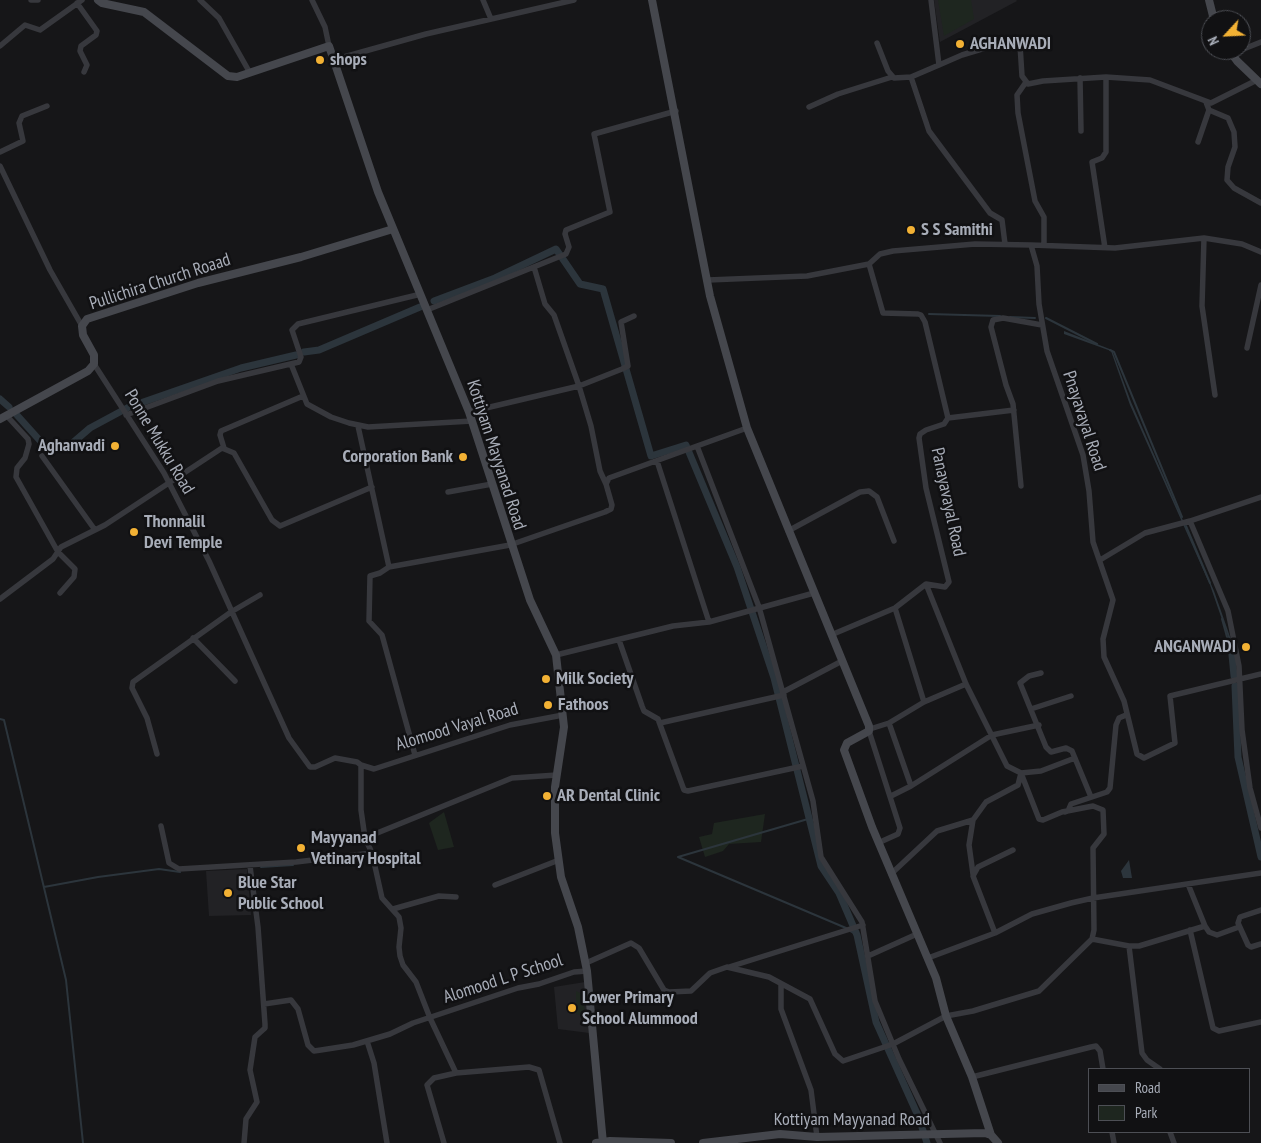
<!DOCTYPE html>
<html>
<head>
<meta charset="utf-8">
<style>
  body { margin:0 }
  #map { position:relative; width:1261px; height:1143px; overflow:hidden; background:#161618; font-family:"PT Sans Narrow",sans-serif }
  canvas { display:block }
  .legend { position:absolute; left:1088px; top:1068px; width:162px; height:65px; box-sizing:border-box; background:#111113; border:1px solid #4d4f55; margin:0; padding:6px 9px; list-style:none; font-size:15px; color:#a8adb8 }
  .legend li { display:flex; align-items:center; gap:10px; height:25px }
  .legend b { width:25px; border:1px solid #4d4f55 }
  .north { position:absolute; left:1201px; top:10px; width:50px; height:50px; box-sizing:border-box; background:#111113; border:1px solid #4d4f55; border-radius:50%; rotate:245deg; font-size:14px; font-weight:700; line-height:20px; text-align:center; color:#a8adb8 }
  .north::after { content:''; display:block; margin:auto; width:18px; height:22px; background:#f2b134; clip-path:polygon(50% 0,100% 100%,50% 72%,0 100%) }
</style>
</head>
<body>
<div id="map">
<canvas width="1261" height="1143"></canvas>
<ul class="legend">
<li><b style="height:6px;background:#45474d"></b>Road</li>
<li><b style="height:14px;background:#1e261f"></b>Park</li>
</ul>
<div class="north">N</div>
</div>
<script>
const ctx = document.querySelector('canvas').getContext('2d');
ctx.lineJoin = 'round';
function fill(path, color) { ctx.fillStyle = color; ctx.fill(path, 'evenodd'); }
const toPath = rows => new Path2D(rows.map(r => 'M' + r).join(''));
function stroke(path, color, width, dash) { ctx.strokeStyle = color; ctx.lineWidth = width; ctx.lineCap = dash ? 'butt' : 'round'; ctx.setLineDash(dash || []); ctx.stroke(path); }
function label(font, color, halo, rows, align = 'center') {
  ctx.font = font + ' "PT Sans Narrow",sans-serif'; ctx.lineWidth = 5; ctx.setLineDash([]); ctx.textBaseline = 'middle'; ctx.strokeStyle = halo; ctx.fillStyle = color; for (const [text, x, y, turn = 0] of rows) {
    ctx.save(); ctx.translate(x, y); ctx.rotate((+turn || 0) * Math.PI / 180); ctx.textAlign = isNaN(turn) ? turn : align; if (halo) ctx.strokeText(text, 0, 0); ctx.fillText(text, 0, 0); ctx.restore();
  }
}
const built = toPath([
  [934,0,1016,0,1017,1,940,42],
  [247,869,251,915,209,916,206,871],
  [585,982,589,1033,558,1029,554,987]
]);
const green = toPath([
  [938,0,971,0,974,19,944,36],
  [444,812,454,847,438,850,429,823],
  [765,814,761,842,729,844,723,851,705,857,699,837,712,834,714,823],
  [576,991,582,994,586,1016,576,1014]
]);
const water = toPath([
  [1064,331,1112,350,1131,402,1214,591,1234,648,1236,660,1210,585,1130,405,1111,351,1064,334],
  [1129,860,1132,878,1123,878,1121,871]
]);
const stream = toPath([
  [929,314,1000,316],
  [1010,317,1035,318],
  [1046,318,1097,344],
  [1110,350,1114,352,1182,517],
  [1186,526,1210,583],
  [1222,619,1232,655],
  [0,719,4,720,66,980,83,1143],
  [808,819,678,857,846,928],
  [261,867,293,865],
  [44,887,98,877,159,869,180,872],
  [850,931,857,935]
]);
const canal = toPath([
  [434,301,495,278,556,249,580,284,603,289,651,456,686,445,737,567,774,678,821,866,839,893,857,935,876,1022,919,1118,927,1143],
  [304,352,319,350,420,307],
  [0,399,9,407],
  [16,414,43,444,69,446,90,428,129,407,241,368,296,355],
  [1232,655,1234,676],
  [1235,686,1238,757,1261,857]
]);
const street = toPath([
  [31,0,38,0],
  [200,0,219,18,250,73],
  [312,0,325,27,329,46],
  [483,0,491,19],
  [931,0,939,65,962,55,1015,39,1020,45,1022,76,1028,84,1043,81,1106,77,1150,80,1211,103,1257,80],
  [77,3,97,31,96,35,81,46,80,51,87,65,84,72],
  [877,43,888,71,894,78,911,77,939,65],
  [0,46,25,25,40,30,82,0],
  [1241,50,1261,42],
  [333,60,426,34,574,0],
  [911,77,929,131,990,213,1002,220,1005,244],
  [1080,78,1081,131],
  [1026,82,1017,95,1018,113,1035,201,1044,217,1044,245],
  [1206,102,1209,110,1228,118,1234,132,1235,147,1228,167,1227,180,1234,188,1261,203],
  [809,107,838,94,892,77],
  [1198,142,1209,110],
  [0,152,23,141,19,123,22,116,47,106],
  [0,166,50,270,82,326],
  [1204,238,1202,306,1215,395],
  [1031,245,1115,248,1204,238,1242,244,1261,252],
  [1105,248,1092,162,1102,158,1106,152,1106,77],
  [534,267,545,304,554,315,579,386,591,426,600,471,606,484],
  [708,280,807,276,869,264,880,254,893,251,975,244,1031,245,1037,266,1039,304,1047,351,1083,455,1089,491,1093,542,1113,600,1103,639,1104,657,1124,701,1137,754,1144,758,1175,743,1170,696,1261,674],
  [427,310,566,254,569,247,565,234,566,230,610,212,594,134,676,111],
  [1247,348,1261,285],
  [94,364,164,473,209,561,289,738,310,767,315,767,335,758,357,762,361,765,361,810,365,838,372,853,382,898,399,917,401,928,399,947,400,956,403,965,416,982,430,1018,456,1073,434,1078,427,1085,444,1143],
  [291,364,307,404,331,417,349,423,368,427,472,421],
  [469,412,579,386,622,369,628,366,621,322,634,316],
  [6,415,28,439,29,444,25,458,17,468,16,477,58,552,75,569,74,577,60,593],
  [126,415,218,381,299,362,301,357,292,330,298,324,421,294],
  [948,418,1014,410],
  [358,426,389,567,380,573,370,576,369,621,382,635,415,755],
  [697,446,747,428],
  [224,448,220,435,221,431,303,396],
  [42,456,95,530],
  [657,461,709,622],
  [1021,486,1013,404,1006,385,991,327,993,320,1003,318,1042,325],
  [448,492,492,484],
  [1190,521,1261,497],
  [788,531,860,492,869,491,877,497,894,541],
  [1100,560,1145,533,1190,521,1228,611,1239,666,1242,730,1250,788,1261,828],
  [389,567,510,545,605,512,611,509,612,505,606,484,609,478,697,446,759,607,813,801,821,857,862,922,875,1001,899,1059,940,1143],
  [0,599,53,559,61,547,105,525,222,448,234,453,272,520,280,526,372,487],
  [895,608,924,702],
  [831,635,895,608,926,584,945,587,949,582,926,488,919,438,920,434,926,430,944,424,948,418,925,322,921,315,918,314,883,313,869,264],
  [193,638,235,681],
  [619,640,642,706,644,711,658,719,684,790,688,791,803,766],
  [556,655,673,626,709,622,814,593],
  [1041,673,1029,676,1020,683,1046,747,1051,752,1066,748,1072,751,1091,797],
  [783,692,842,661],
  [1031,709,1071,696],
  [660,723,784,695],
  [889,723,911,786],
  [870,729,889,723,924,702,966,684],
  [869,731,900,828,898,834,878,843],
  [157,754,147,718,132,688,133,682,231,612,260,595],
  [361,765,374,769,510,725,563,715],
  [891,796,911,786,992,735,1039,725],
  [1065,812,1068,811,1071,804,1107,792,1110,788,1116,725,1119,718,1126,715],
  [973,820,969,845,973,874],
  [161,826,169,863,179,869,296,862,372,853],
  [365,838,512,778,557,775],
  [891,874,937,831,973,820,986,802,1018,785,1021,773,1041,771,1075,758],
  [1188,884,1205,926,1209,932,1217,935,1239,927],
  [495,885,559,860],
  [393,909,439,896,456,897],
  [1261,910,1240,917,1238,923,1248,945,1251,947,1261,944],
  [1190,930,1213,1028,1219,1031,1261,1022],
  [995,933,973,876,978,867,1013,850],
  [1092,939,1129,946,1139,946,1205,926],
  [1129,946,1142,1053,1147,1060,1160,1069],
  [868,956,917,934],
  [928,958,995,933,1032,914,1071,903,1093,898,1261,873],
  [586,963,631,943,639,948,664,990,669,992,691,991,710,973,727,967,769,977,810,999,835,1054,843,1061,893,1044,946,1016,973,1011,1039,991,1092,939,1094,930,1093,848,1104,834,1103,810,1093,806,1062,812,1043,820,1039,819,1021,773,1007,766,966,684,926,584],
  [729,967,863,925],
  [781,984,781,1009,811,1090,817,1137],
  [264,1004,291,1000,298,1009,308,1045,314,1051,321,1050,353,1045,390,1034,413,1023,518,988,539,984,574,972,587,971],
  [367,1041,374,1063,387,1143],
  [456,1073,529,1067,539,1070,560,1143],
  [972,1077,1091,1047,1096,1046,1100,1051,1103,1069],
  [1112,1132,1114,1143],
  [1170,1132,1174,1143],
  [244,1143,246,1119,257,1102,250,1070,255,1037,265,1028,265,1024,258,927,250,866]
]);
const secondary = toPath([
  [98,0,102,3,144,12,228,76,237,77,329,46,378,192,469,412,530,600,556,655,564,727,555,787,555,833,561,877,578,927,587,971,603,1143],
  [652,0,710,296,747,428,869,726,869,731,847,743,844,750,872,827,936,978,946,1016,972,1077,991,1135],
  [1209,0,1214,20],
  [1229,50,1237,61,1261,84],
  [0,419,88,371,94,364,94,355,83,335,82,326,87,319,198,283,301,257,393,229],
  [596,1143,610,1141,671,1143],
  [703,1143,780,1134,817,1137,985,1133,991,1135,998,1143]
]);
const markers = [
  [960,44,5,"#f2b134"],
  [320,60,5,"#f2b134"],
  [911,230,5,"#f2b134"],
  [115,446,5,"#f2b134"],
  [463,457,5,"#f2b134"],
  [134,532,5,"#f2b134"],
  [1246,647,5,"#f2b134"],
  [546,679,5,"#f2b134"],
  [548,705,5,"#f2b134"],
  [547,796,5,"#f2b134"],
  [301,848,5,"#f2b134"],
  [228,893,5,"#f2b134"],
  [572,1008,5,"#f2b134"]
];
const poiNames = [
  ["AGHANWADI",970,44],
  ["shops",330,60],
  ["S S Samithi",921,230],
  ["Aghanvadi",105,446,"right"],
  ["Corporation Bank",453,457,"right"],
  ["Thonnalil",144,522],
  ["Devi Temple",144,543],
  ["ANGANWADI",1236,647,"right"],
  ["Milk Society",556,679],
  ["Fathoos",558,705],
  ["AR Dental Clinic",557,796],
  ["Mayyanad",311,838],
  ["Vetinary Hospital",311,859],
  ["Blue Star",238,883],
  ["Public School",238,904],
  ["Lower Primary",582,998],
  ["School Alummood",582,1019]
];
const streetNames = [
  ["Pullichira Church Roaad",160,282,-18],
  ["Pnayavayal Road",1084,421,72],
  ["Ponne Mukku Road",159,442,59],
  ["Kottiyam Mayyanad Road",496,455,72],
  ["Panayavayal Road",948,502,78],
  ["Alomood Vayal Road",457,727,-17],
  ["Alomood L P School",503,979,-18],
  ["Kottiyam Mayyanad Road",852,1120]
];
fill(built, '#222225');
fill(green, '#1e261f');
fill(water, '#2c353c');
stroke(stream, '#2c353c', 2);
stroke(canal, '#2c353c', 7);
stroke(street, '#37383d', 5.5);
stroke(secondary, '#45474d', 8);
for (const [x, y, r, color] of markers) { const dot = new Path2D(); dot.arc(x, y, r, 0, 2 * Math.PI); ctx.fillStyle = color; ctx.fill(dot); stroke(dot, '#111113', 2); }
label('bold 18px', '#a8adb8', '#111113', poiNames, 'left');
label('18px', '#a8adb8', '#111113', streetNames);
</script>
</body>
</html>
